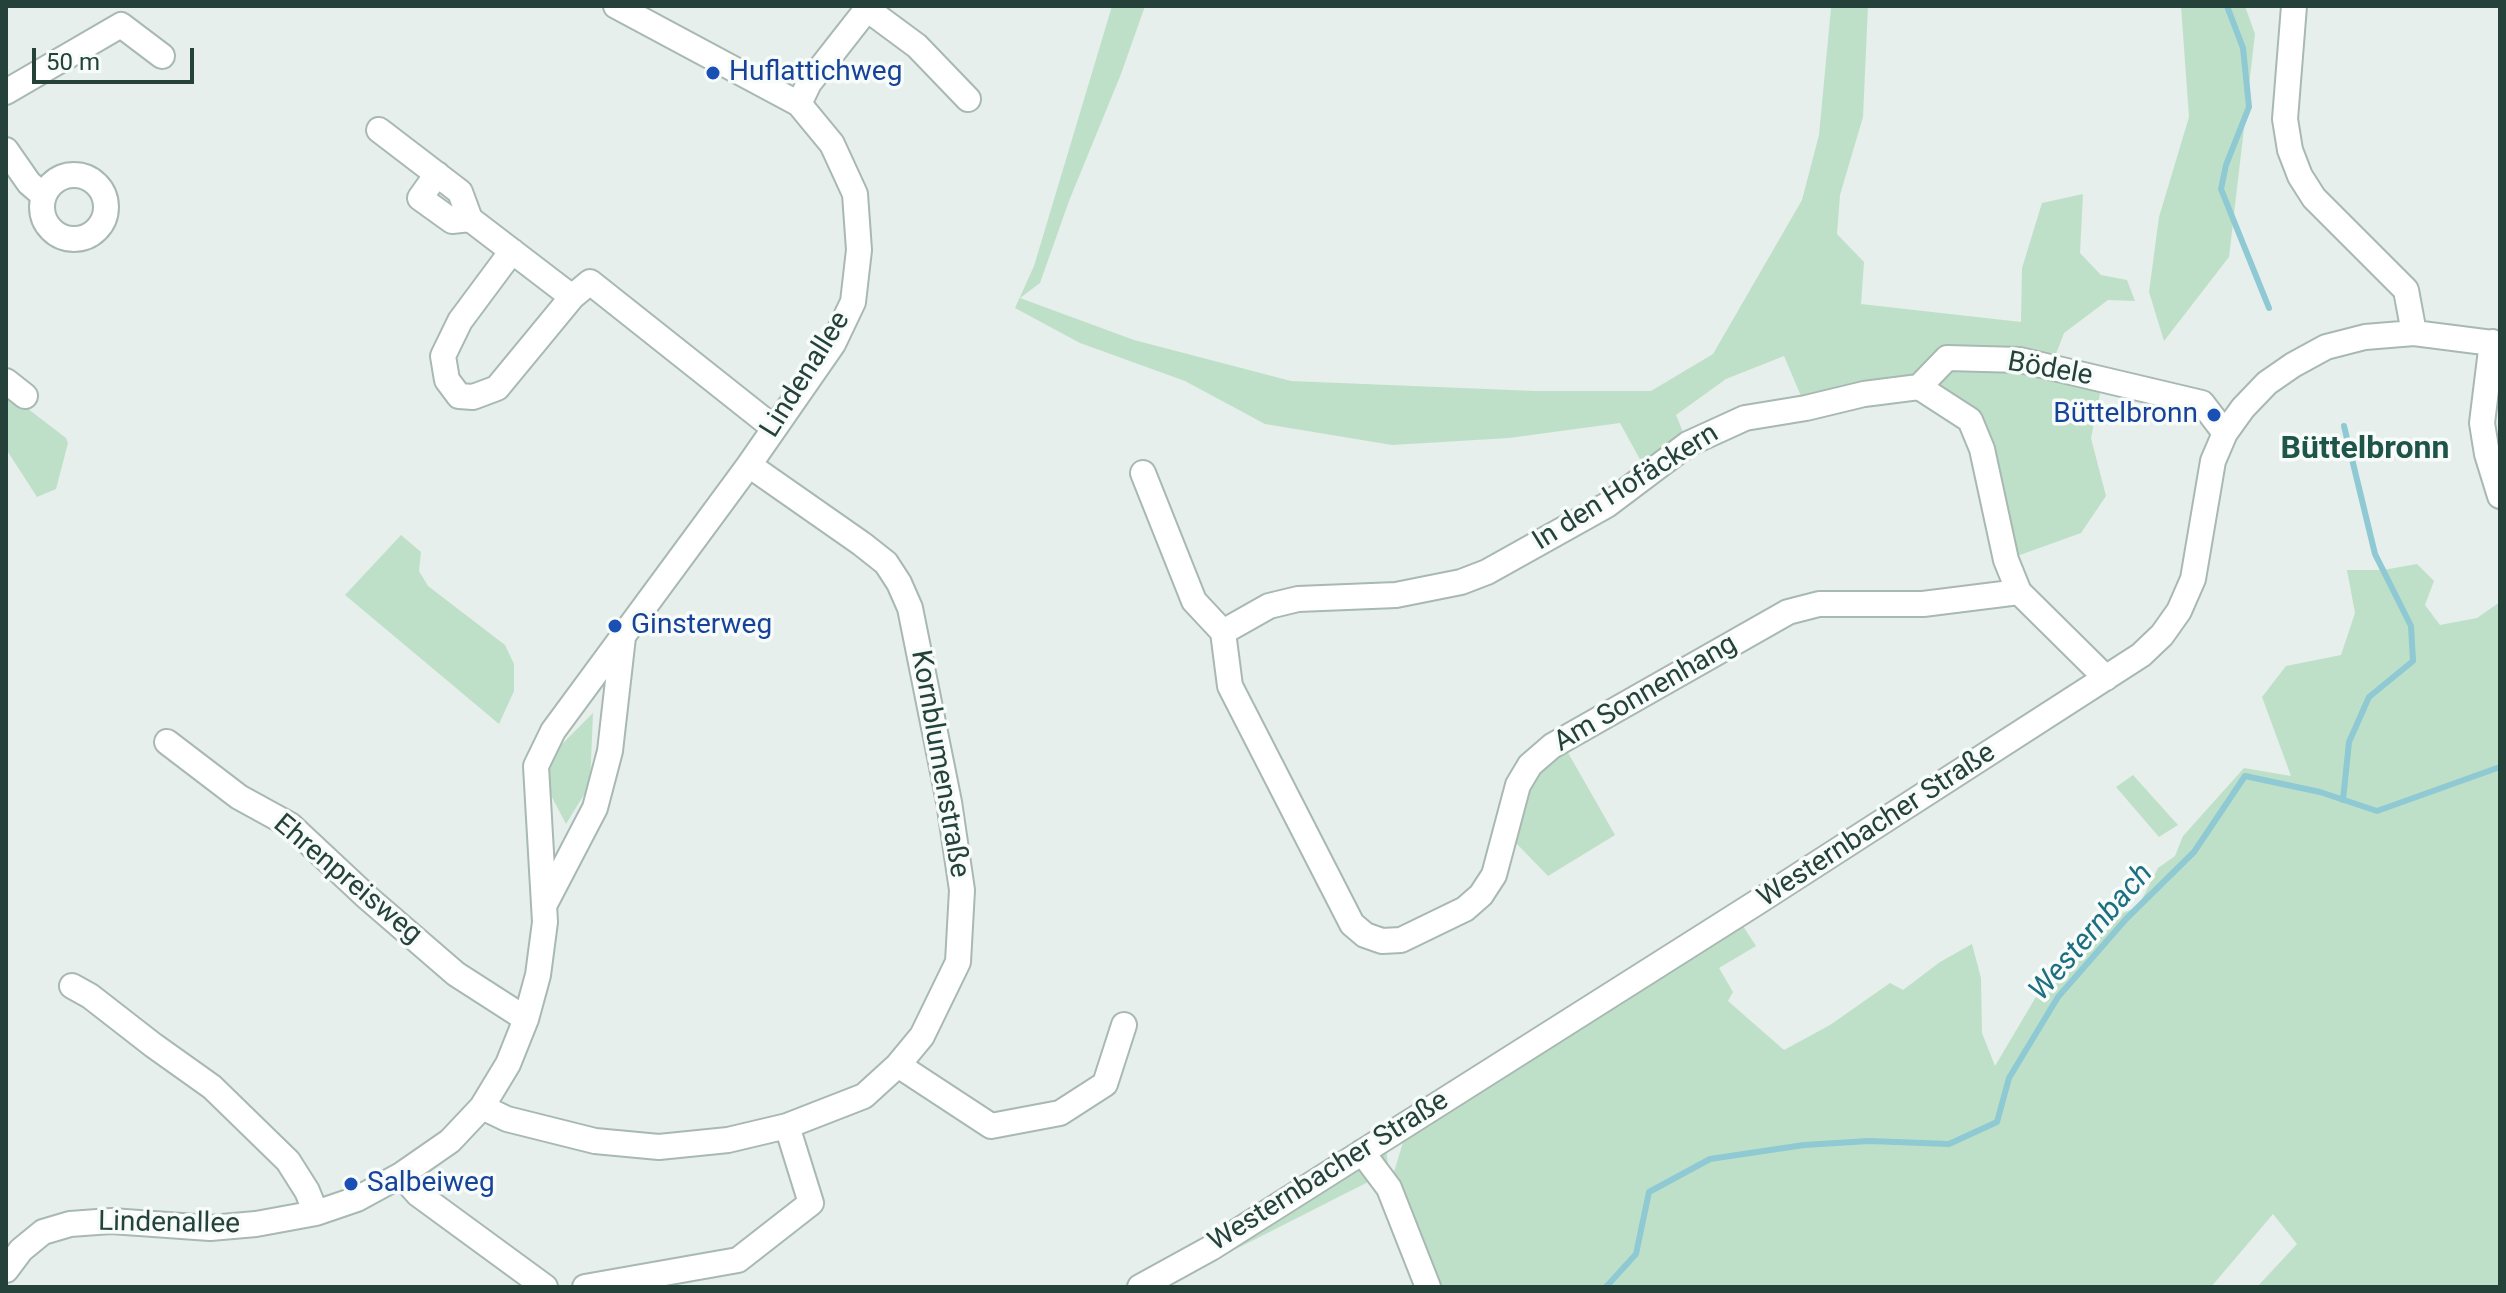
<!DOCTYPE html>
<html>
<head>
<meta charset="utf-8">
<style>
  body { margin:0 }
  #map { position:relative; width:2506px; height:1293px; overflow:hidden; background:#e6efeb; font-family:Roboto,sans-serif }
  canvas { display:block }
  .frame { position:absolute; inset:0; border:8px solid #24423a; pointer-events:none }
  .scale { position:absolute; left:32px; top:48px; width:162px; height:36px; box-sizing:border-box; border:4px solid #24423a; border-top:0; padding-left:10px; font-size:24px; line-height:28px; white-space:nowrap; color:#24423a; -webkit-text-stroke:6px #f7fbf9; paint-order:stroke }
</style>
</head>
<body>
<div id="map">
<canvas width="2506" height="1293"></canvas>
<div class="frame"></div>
<div class="scale">50 m</div>
</div>
<script>
const ctx = document.querySelector('canvas').getContext('2d');
ctx.lineJoin = 'round';
function fill(path, color) { ctx.fillStyle = color; ctx.fill(path, 'evenodd'); }
const toPath = rows => new Path2D(rows.map(r => 'M' + r).join(''));
function stroke(path, color, width, dash) { ctx.strokeStyle = color; ctx.lineWidth = width; ctx.lineCap = dash ? 'butt' : 'round'; ctx.setLineDash(dash || []); ctx.stroke(path); }
function label(font, color, halo, rows, align = 'center') {
  ctx.font = font + ' Roboto,sans-serif'; ctx.lineWidth = 7; ctx.setLineDash([]); ctx.textBaseline = 'middle'; ctx.strokeStyle = halo; ctx.fillStyle = color; for (const [text, x, y, turn = 0] of rows) {
    ctx.save(); ctx.translate(x, y); ctx.rotate((+turn || 0) * Math.PI / 180); ctx.textAlign = isNaN(turn) ? turn : align; if (halo) ctx.strokeText(text, 0, 0); ctx.fillText(text, 0, 0); ctx.restore();
  }
}
const green = toPath([
  [1112,6,1145,6,1121,74,1069,201,1040,283,1020,298,1134,340,1291,381,1535,391,1651,391,1713,354,1802,200,1819,135,1831,8,1832,6,1868,6,1863,117,1840,195,1837,234,1864,262,1861,304,2021,322,2022,268,2042,203,2083,194,2080,253,2101,275,2127,280,2135,301,2108,300,2064,333,2051,367,2103,379,2091,438,2106,496,2081,533,2006,560,1982,449,1919,387,1806,408,1784,356,1726,379,1676,415,1688,444,1648,474,1620,423,1509,438,1392,445,1265,424,1185,381,1080,343,1015,308,1034,266],
  [2181,6,2245,6,2255,34,2229,257,2164,341,2149,292,2159,217,2189,117],
  [6,392,66,438,68,443,56,489,37,497,6,449],
  [401,535,421,552,419,571,428,586,505,645,514,664,514,691,499,724,345,595],
  [2417,564,2434,581,2425,605,2440,625,2477,618,2500,602,2500,1287,2257,1287,2297,1244,2273,1214,2211,1287,1428,1287,1376,1178,1161,1287,1385,1137,1390,1185,1404,1139,1741,923,1756,946,1719,968,1733,992,1728,1001,1784,1050,1830,1025,1890,983,1903,990,1940,962,1972,944,1981,978,1982,1033,1995,1066,2059,958,2102,921,2138,907,2158,868,2175,856,2183,836,2244,768,2291,776,2262,697,2286,666,2341,655,2355,613,2347,570,2383,570],
  [593,713,590,785,566,824,545,784,555,751],
  [1567,751,1615,835,1548,876,1516,843,1527,794,1540,772],
  [2133,775,2178,825,2159,837,2116,787]
]);
const stream = toPath([
  [2227,6,2243,48,2249,107,2226,165,2221,189,2269,308],
  [2343,800,2349,742,2369,697,2413,661,2411,626,2375,554,2344,426],
  [1606,1287,1636,1254,1649,1192,1710,1159,1804,1145,1869,1141,1949,1144,1997,1122,2009,1078,2058,997,2126,919,2194,852,2245,776,2320,792,2377,811,2500,767]
]);
const minor = toPath([
  [2294,6,2285,119,2290,150,2300,176,2314,198,2406,290,2414,333],
  [6,92,121,25,162,56],
  [799,104,809,83,867,9,917,46,968,99],
  [379,130,460,192,470,219,572,297,590,282,774,428],
  [6,150,29,183,43,195],
  [437,174,420,198,452,221,470,219],
  '42 207a32 32 0 1 1 64 0a32 32 0 1 1-64 0Z',
  [512,251,460,321,443,356,447,380,459,396,473,397,497,388,572,297],
  [2492,342,2482,423,2487,454,2500,496],
  [6,381,25,396],
  [1919,387,1947,358,2020,360,2202,403,2225,433],
  [1143,473,1194,601,1223,632,1230,686,1352,924,1365,935,1382,941,1401,940,1465,909,1481,895,1494,875,1518,785,1530,765,1552,746,1788,612,1819,604,1923,604,2019,592],
  [1223,632,1269,606,1298,599,1396,595,1461,582,1487,572,1607,505,1688,444,1745,418,1806,408,1864,394,1919,387,1970,420,1982,449,2006,560,2019,592,2106,678],
  [167,742,239,797,290,825,368,898,456,974,526,1019],
  [546,902,595,808,610,751,623,637],
  [72,986,90,996,153,1045,212,1087,288,1161,307,1191,316,1213],
  [898,1065,991,1126,1060,1113,1105,1084,1124,1025],
  [482,1107,507,1119,595,1141,659,1147,728,1140,787,1126,864,1096,898,1065,922,1036,958,962,962,890,949,802,910,608,899,583,886,563,862,544,749,465],
  [1362,1152,1389,1188,1428,1287],
  [401,1175,418,1194,545,1287],
  [6,1270,21,1250,43,1232,70,1224,111,1221,210,1228,256,1224,316,1213,357,1199,401,1175,450,1141,482,1107,508,1064,526,1019,538,975,545,922,536,766,553,731,749,465,833,344,853,302,859,250,855,194,832,144,799,104,616,6],
  [585,1287,738,1260,811,1203,787,1126],
  [1140,1287,1211,1248,1756,903,2141,655,2162,635,2179,611,2193,579,2213,461,2225,433,2243,408,2267,383,2293,365,2326,347,2365,337,2414,333,2500,344]
]);
const markers = [
  [713,73,8,"#1a4fb4"],
  [2214,415,8,"#1a4fb4"],
  [615,626,8,"#1a4fb4"],
  [351,1184,8,"#1a4fb4"]
];
const transitNames = [
  ["Huflattichweg",729,73],
  ["Büttelbronn",2198,415,"right"],
  ["Ginsterweg",631,626],
  ["Salbeiweg",367,1184]
];
const streetNames = [
  ["Bödele",2050,370,10],
  ["Lindenallee",806,375,-58],
  ["In den Hofäckern",1626,488,-32],
  ["Am Sonnenhang",1646,694,-30],
  ["Kornblumenstraße",939,764,80],
  ["Westernbacher Straße",1877,826,-33],
  ["Ehrenpreisweg",347,880,40],
  ["Westernbacher Straße",1329,1172,-32],
  ["Lindenallee",169,1224,1]
];
const waterNames = [
  ["Westernbach",2092,933,-49]
];
const quarterNames = [
  ["Büttelbronn",2365,450]
];
fill(green, '#bfe0c8');
stroke(stream, '#8ec9d4', 6);
stroke(minor, '#a8b8b2', 28);
stroke(minor, '#fff', 24);
for (const [x, y, r, color] of markers) { const dot = new Path2D(); dot.arc(x, y, r, 0, 2 * Math.PI); ctx.fillStyle = color; ctx.fill(dot); stroke(dot, '#f7fbf9', 3); }
label('28px', '#164399', '#f7fbf9', transitNames, 'left');
label('28px', '#24423a', '#f7fbf9', streetNames);
label('italic 30px', '#1c6f80', '#f7fbf9', waterNames);
label('bold 32px', '#1f5548', '#f7fbf9', quarterNames);
</script>
</body>
</html>
